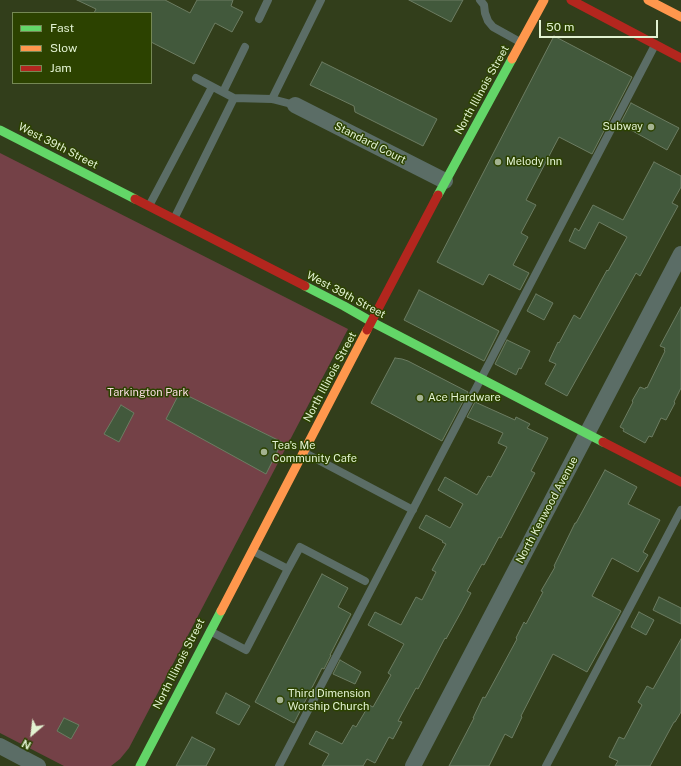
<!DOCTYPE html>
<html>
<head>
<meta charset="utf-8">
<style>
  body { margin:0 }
  #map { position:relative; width:681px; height:766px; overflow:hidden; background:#323e1b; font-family:"Public Sans",sans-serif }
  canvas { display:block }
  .legend { position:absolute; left:12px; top:12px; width:140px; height:72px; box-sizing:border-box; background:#2c4200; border:1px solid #758854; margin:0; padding:5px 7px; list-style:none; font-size:12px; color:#e2f2d1 }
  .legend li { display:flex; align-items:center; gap:8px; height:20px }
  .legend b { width:20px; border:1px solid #758854 }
  .north { position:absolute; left:12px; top:714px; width:40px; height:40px; -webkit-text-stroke:3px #2c4200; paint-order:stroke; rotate:208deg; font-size:11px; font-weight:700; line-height:16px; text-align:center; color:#e2f2d1 }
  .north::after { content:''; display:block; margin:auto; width:14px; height:18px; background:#e2f2d1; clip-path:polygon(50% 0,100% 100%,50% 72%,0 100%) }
  .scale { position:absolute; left:539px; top:20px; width:119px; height:18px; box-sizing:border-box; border:2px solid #e2f2d1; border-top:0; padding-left:5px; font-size:12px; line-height:14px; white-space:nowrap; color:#e2f2d1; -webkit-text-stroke:3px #2c4200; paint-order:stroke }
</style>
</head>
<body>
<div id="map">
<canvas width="681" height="766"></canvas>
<ul class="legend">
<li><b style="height:5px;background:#63d668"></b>Fast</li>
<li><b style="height:5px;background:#ff974d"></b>Slow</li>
<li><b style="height:5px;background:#b3261e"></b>Jam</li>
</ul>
<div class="north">N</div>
<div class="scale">50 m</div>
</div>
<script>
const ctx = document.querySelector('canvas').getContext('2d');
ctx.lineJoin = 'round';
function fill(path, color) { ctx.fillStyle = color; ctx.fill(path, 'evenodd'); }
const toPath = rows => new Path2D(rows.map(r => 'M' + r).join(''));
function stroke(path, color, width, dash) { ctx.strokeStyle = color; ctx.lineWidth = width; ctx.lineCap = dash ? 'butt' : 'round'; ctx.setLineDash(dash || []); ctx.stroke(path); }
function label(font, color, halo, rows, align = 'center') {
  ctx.font = font + ' "Public Sans",sans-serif'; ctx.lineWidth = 3; ctx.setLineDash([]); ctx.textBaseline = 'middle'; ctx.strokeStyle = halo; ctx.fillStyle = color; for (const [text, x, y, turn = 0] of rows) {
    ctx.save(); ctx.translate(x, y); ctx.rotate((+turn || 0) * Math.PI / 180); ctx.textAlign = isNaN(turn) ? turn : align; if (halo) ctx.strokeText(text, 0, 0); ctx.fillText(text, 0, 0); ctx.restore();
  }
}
const green = toPath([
  [0,153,348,329,129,748,120,759,111,766,64,766,0,733]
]);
const building = toPath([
  [77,0,165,0,190,13,197,0,233,0,231,6,243,12,232,32,215,23,194,64,151,42,151,13,94,13,96,9,77,0],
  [409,0,463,0,451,22,409,0],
  [554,36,632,77,592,154,559,137,526,200,536,205,521,233,528,237,513,265,529,273,520,290,489,274,483,285,437,262,554,36],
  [322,62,437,119,423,146,355,112,354,106,310,85,322,62],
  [631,103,679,128,667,150,620,124,631,103],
  [654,162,681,176,681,187,672,203,678,206,667,226,640,276,636,273,567,396,545,384,556,364,549,361,558,342,559,343,574,315,580,319,607,270,608,271,627,237,599,222,585,249,569,241,575,228,579,231,593,205,623,220,654,162],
  [419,290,499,331,484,361,404,320,419,290],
  [536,294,553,303,544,320,527,311,536,294],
  [681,307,681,388,674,402,675,403,666,420,661,418,652,437,649,436,645,443,623,431,624,429,620,427,633,402,632,401,640,387,645,389,646,387,647,388,665,351,664,350,665,348,660,346,681,307],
  [507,340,530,351,521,369,519,368,516,375,495,364,507,340],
  [395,358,402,359,408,361,468,392,442,441,371,403,395,358],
  [180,392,282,442,266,474,166,419,180,392],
  [475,402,515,420,516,417,530,424,527,428,548,438,531,471,535,473,501,538,499,537,484,565,482,564,467,591,471,593,461,612,446,639,445,638,418,689,416,688,398,721,402,722,393,739,389,737,375,763,367,759,363,766,322,766,329,754,309,744,316,731,342,744,353,725,356,727,369,705,373,707,391,675,388,673,404,644,368,625,375,612,401,625,416,597,422,600,436,572,432,570,446,544,442,542,443,541,419,528,426,515,450,528,463,504,438,490,445,477,477,495,488,476,491,477,507,447,498,443,503,433,467,417,475,402],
  [121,405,134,413,119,442,104,434,121,405],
  [605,470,637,487,628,504,660,520,643,552,648,555,638,572,612,558,592,596,621,611,587,672,553,654,521,716,522,717,512,738,505,734,489,766,449,766,474,718,473,718,483,697,485,698,517,639,516,638,524,622,526,624,543,592,541,591,555,567,554,566,575,523,576,523,605,470],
  [322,574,348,588,338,607,351,614,330,655,331,655,324,669,322,668,294,723,255,702,322,574],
  [659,597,681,608,681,624,653,610,659,597],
  [639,612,654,620,646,635,631,627,639,612],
  [681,639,681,712,675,722,674,722,650,766,615,766,618,761,609,757,619,737,624,739,642,705,638,702,647,686,653,689,681,639],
  [340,660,361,672,355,684,333,674,340,660],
  [226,693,250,706,239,725,216,713,226,693],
  [64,718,79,725,71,739,57,731,64,718],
  [192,737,215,749,206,766,176,766,192,737]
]);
const lane = toPath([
  [480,0,484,5,485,13,488,21,493,27,520,42],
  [259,19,268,0],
  [196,78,234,98,272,99,295,105],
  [223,92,245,47],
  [272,99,321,0],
  [149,206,212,87],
  [174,219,234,98],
  [305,453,413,510],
  [288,569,300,547,365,581],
  [210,631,246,650,288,569,253,551],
  [279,766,655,45],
  [546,766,681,510]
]);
const street = toPath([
  [295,105,445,181],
  [0,746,38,766],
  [413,766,681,254]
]);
const fast = toPath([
  [0,130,135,199],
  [438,195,512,59],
  [305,286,344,306,372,322,603,442],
  [140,766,221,611]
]);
const slow = toPath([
  [648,0,681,17],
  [512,59,544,0],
  [221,611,367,330]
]);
const jam = toPath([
  [571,0,681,58],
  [135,199,305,286],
  [367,330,438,195],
  [603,442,681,482]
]);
const markers = [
  [651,127,4,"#a4b391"],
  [498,162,4,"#a4b391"],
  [420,398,4,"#a4b391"],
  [264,452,4,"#a4b391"],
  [280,700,4,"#a4b391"]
];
const streetNames = [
  ["North Illinois Street",482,90,-61],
  ["Standard Court",370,143,27],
  ["West 39th Street",58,146,27],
  ["West 39th Street",346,295,28],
  ["North Illinois Street",330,377,-62],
  ["North Kenwood Avenue",547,510,-62],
  ["North Illinois Street",179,664,-63]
];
const poiNames = [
  ["Subway",643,127,"right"],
  ["Melody Inn",506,162],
  ["Ace Hardware",428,398],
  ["Tea's Me",272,446],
  ["Community Cafe",272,459],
  ["Third Dimension",288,694],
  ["Worship Church",288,707]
];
const parkNames = [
  ["Tarkington Park",148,393]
];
fill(green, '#744147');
fill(building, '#42593c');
stroke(building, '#6c7c62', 1);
stroke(lane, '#5b6d66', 8);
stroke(street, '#5b6d66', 16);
stroke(fast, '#63d668', 9);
stroke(slow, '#ff974d', 9);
stroke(jam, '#b3261e', 9);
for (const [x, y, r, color] of markers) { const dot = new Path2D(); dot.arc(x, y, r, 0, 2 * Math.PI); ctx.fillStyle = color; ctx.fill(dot); stroke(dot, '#2c4200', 1.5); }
label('11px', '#e2f2d1', '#2c4200', streetNames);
label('11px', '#e2f2d1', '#2c4200', poiNames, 'left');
label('11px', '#f8dbdf', '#2c4200', parkNames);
</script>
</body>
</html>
